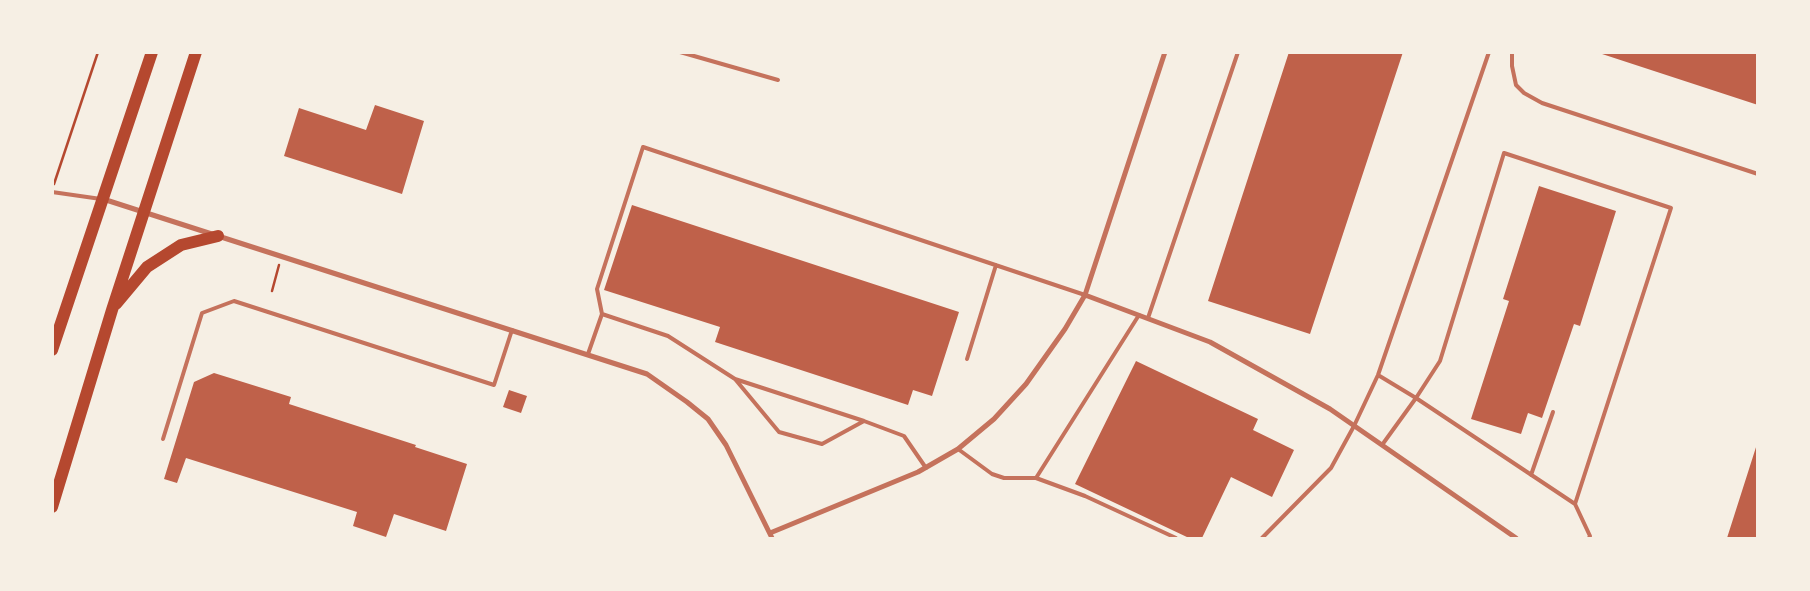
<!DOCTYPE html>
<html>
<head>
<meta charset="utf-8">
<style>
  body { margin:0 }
  #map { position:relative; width:1810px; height:591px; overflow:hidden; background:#f6efe4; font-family:Roboto,sans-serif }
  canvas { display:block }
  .frame { position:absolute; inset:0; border:54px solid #f6efe4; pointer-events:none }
</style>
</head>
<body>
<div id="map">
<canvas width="1810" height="591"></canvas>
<div class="frame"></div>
</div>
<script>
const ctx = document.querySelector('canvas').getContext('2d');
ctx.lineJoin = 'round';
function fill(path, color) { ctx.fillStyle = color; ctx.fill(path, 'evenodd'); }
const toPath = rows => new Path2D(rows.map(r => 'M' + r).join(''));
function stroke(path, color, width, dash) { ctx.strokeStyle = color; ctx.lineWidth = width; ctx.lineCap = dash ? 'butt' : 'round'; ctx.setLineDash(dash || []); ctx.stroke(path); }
const building = toPath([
  [1289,52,1403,52,1310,334,1208,301],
  [1599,52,1758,52,1758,105,1599,53],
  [375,105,424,121,402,194,284,156,299,108,366,130],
  [1539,186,1616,211,1580,326,1574,324,1542,418,1528,413,1521,434,1471,419,1509,301,1503,299],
  [632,205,959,312,932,396,913,390,908,405,715,342,720,327,604,290],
  [1136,361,1258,419,1253,430,1294,450,1272,497,1231,477,1202,538,1189,538,1075,484],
  [214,373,291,397,289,404,416,445,415,447,467,464,446,531,394,514,386,537,353,526,357,512,186,458,177,483,164,479,194,382],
  [509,390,527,396,521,413,503,407],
  [1757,444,1758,538,1727,538]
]);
const path = toPath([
  [54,184,98,52],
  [272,291,279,265]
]);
const service = toPath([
  [680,52,778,80],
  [1512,52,1512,66,1516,85,1524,93,1542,103,1758,174],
  [52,192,101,199],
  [602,314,597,289,643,147,1085,295],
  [1148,318,1238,52],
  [588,354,602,314,668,336,735,379,864,421,904,436,926,468],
  [967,359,996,265],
  [1378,375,1416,398,1440,361,1504,153,1671,208,1575,504,1416,398,1382,445],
  [735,379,779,432,822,444,864,421],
  [163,439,202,313,234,301,494,385,512,330],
  [958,449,992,474,1004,478,1036,478,1139,315],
  [1531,475,1553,412],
  [1036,478,1085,496,1176,538],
  [1575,504,1590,536,1589,538],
  [1262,538,1331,468,1354,426,1378,375,1489,52]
]);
const minor = toPath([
  [103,199,647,374,687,402,708,419,726,445,772,538],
  [1085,295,1210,342,1330,409,1516,538],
  [770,533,918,472,958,449,994,419,1026,384,1065,329,1085,295,1165,52]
]);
const primary = toPath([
  [116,304,147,267,181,245,218,236],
  [52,350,152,52],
  [52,507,112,310,196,52]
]);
fill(building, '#bf614a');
stroke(path, '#b5482f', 2.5);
stroke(service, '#c5725c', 4);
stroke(minor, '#c5725c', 5);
stroke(primary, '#b5482f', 12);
</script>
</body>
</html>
